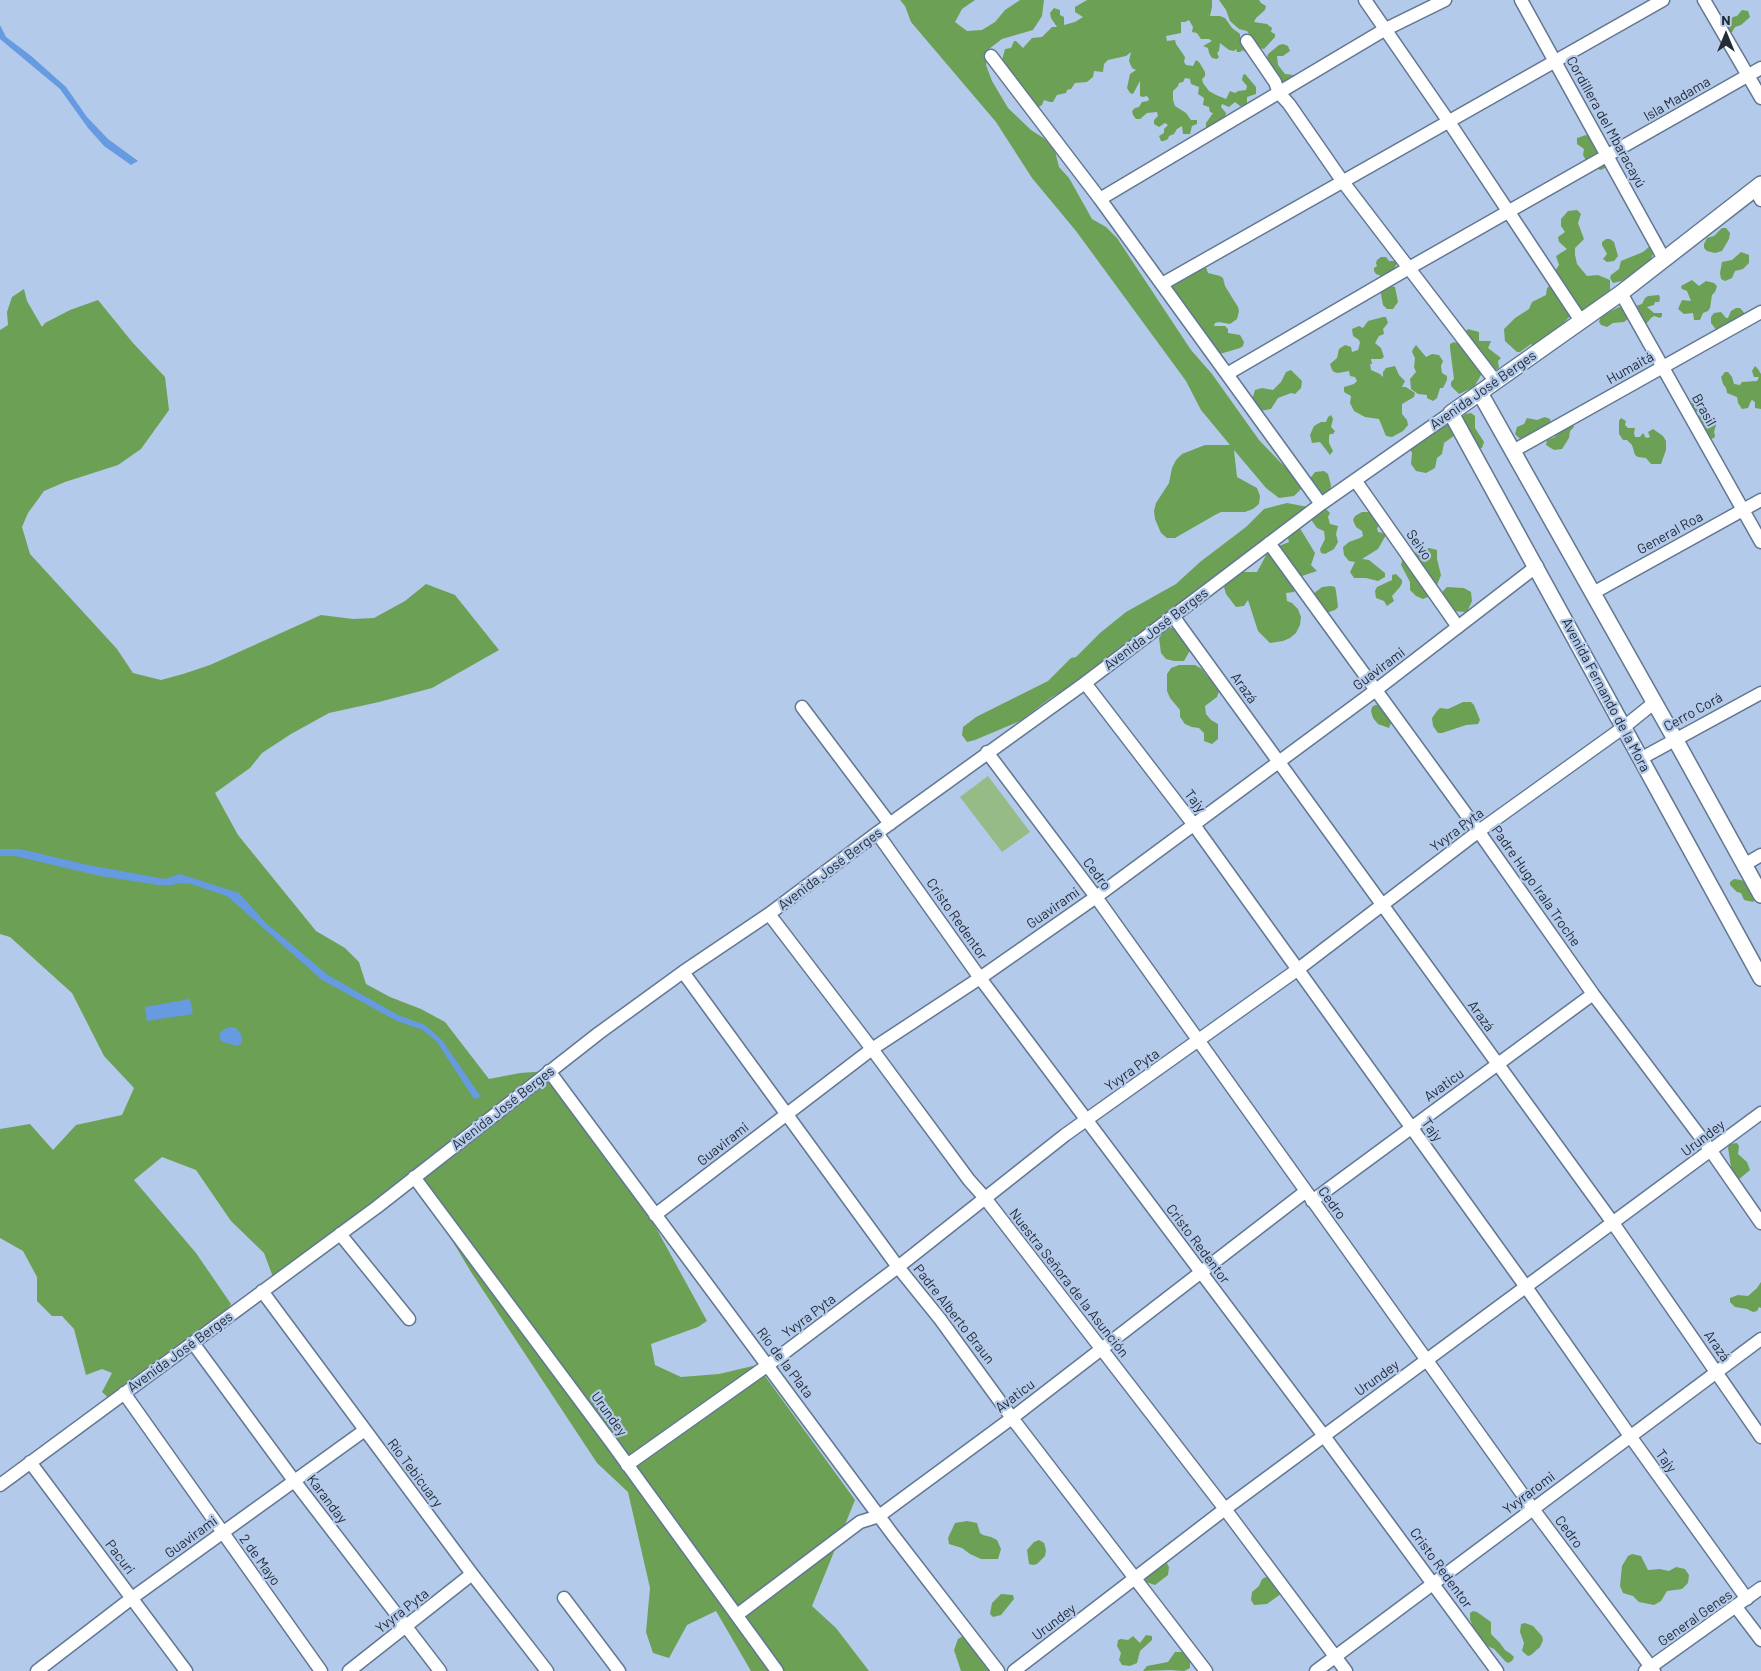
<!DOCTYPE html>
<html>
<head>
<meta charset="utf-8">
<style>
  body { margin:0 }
  #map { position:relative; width:1761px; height:1671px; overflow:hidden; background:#b4caea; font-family:Barlow,sans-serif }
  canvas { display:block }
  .north { position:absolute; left:1701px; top:10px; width:50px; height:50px; -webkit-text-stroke:4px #b4caea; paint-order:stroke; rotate:0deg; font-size:14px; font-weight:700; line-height:20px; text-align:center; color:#242c38 }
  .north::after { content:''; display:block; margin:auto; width:18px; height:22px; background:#242c38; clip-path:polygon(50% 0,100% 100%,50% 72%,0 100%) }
</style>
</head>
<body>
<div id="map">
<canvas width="1761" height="1671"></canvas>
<div class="north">N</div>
</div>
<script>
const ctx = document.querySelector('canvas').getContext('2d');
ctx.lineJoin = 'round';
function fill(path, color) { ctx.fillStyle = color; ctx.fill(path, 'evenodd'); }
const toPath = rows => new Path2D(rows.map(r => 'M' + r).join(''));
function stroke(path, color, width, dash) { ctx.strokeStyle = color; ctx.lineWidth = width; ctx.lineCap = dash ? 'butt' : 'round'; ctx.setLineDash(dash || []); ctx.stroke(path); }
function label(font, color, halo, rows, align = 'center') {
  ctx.font = font + ' Barlow,sans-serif'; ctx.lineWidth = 4.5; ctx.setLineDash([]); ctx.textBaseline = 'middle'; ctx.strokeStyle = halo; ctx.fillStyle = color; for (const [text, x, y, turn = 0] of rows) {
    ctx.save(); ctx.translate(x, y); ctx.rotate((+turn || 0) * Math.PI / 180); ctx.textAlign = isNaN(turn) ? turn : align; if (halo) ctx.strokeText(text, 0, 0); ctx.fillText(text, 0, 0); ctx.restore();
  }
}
const green = toPath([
  [988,776,1030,832,1002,852,960,797]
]);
const forest = toPath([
  [900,0,975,0,962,9,955,22,967,31,982,30,995,22,1005,10,1020,0,1044,0,1042,16,1033,30,1002,39,989,49,986,65,992,81,1008,108,1031,130,1045,139,1055,151,1059,167,1069,178,1092,219,1106,227,1117,238,1191,350,1212,374,1259,440,1281,463,1306,484,1315,472,1324,471,1328,474,1331,485,1330,492,1322,495,1305,485,1294,496,1279,498,1266,488,1234,450,1237,477,1257,488,1260,496,1259,504,1253,509,1245,512,1221,512,1215,515,1175,538,1167,538,1161,533,1155,519,1154,511,1156,503,1169,483,1172,468,1176,460,1182,454,1205,445,1230,445,1201,410,1186,381,1076,231,1032,178,996,122,911,22,905,6],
  [1087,0,1212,0,1212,7,1210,16,1220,16,1225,18,1232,28,1240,34,1240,41,1249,53,1245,52,1243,50,1240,52,1237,52,1236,49,1234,51,1229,50,1220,43,1219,51,1217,53,1219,57,1217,59,1212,58,1209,53,1208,48,1203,46,1212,41,1209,39,1201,39,1197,33,1192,32,1193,27,1189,20,1185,22,1181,22,1181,33,1166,36,1167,41,1175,40,1176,44,1185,57,1184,62,1186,65,1193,66,1196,60,1199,62,1205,72,1205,76,1202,79,1203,83,1209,91,1216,95,1226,99,1230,91,1235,93,1238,91,1246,90,1247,86,1242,80,1243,75,1245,74,1256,87,1256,94,1247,97,1247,103,1244,107,1240,106,1235,102,1229,107,1222,104,1221,107,1226,113,1225,117,1206,130,1206,123,1213,113,1210,112,1209,107,1203,105,1204,98,1198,94,1199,87,1191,84,1190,79,1185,78,1183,82,1179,83,1178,86,1173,91,1173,100,1175,106,1186,113,1191,120,1197,120,1197,124,1192,126,1190,134,1183,134,1182,126,1177,129,1174,134,1169,136,1168,139,1164,141,1161,141,1159,136,1164,133,1164,129,1168,125,1165,123,1159,127,1154,124,1154,120,1158,116,1157,112,1147,113,1140,119,1136,119,1133,115,1132,111,1135,108,1139,107,1142,102,1148,101,1149,99,1147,96,1143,97,1140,96,1140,81,1133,94,1130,93,1127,88,1130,74,1136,70,1132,68,1129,61,1131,52,1126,56,1108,60,1104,64,1103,72,1094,71,1093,77,1087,82,1075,83,1071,89,1067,90,1066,93,1057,95,1053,102,1050,102,1044,100,1042,105,1037,108,1002,60,1005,49,1011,48,1014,41,1016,41,1023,48,1032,38,1042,37,1052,27,1057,27,1051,18,1050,13,1054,8,1060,10,1060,15,1064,17,1064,25,1075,22,1083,17,1075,12,1075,7],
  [1219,0,1259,0,1261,3,1266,6,1265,10,1256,18,1254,22,1267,24,1272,28,1271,32,1275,34,1275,37,1264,49,1258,48,1247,31,1239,29,1230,21,1226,10],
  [1742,10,1748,11,1750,17,1741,25,1735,27,1732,32,1728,33,1725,28,1727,24,1733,17,1737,16],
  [1283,44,1288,46,1290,51,1283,56,1277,56,1278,65,1285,74,1294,75,1297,80,1294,91,1292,94,1287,94,1281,86,1282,82,1266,61,1268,54,1279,45],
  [1586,135,1590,136,1608,166,1603,169,1600,170,1587,162,1583,155,1584,149,1577,144,1577,138],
  [1577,210,1581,214,1578,223,1584,239,1575,248,1575,255,1577,264,1587,276,1598,275,1610,280,1610,290,1609,293,1588,309,1578,310,1570,316,1560,327,1540,340,1537,346,1533,346,1531,344,1520,352,1517,352,1505,341,1504,329,1515,318,1529,309,1532,302,1546,295,1547,288,1553,283,1555,271,1559,265,1556,256,1567,249,1559,242,1558,237,1565,232,1561,226,1561,219,1568,211],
  [1651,224,1662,239,1662,247,1653,254,1650,261,1630,279,1613,283,1610,278,1611,275,1619,269,1621,261,1643,252,1650,246],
  [1722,228,1726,228,1730,233,1729,239,1722,251,1715,253,1707,251,1704,248,1704,244,1707,238,1714,236],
  [1606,239,1610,239,1614,242,1618,256,1614,261,1607,262,1603,259,1607,254,1602,245,1602,242],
  [1741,252,1749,255,1749,263,1743,269,1735,271,1732,278,1725,281,1721,279,1720,273,1722,262,1732,260],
  [1381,257,1386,257,1389,261,1395,261,1397,263,1394,270,1384,277,1376,274,1374,271,1374,268,1377,266,1376,263,1377,260],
  [1205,264,1208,273,1220,276,1223,278,1225,286,1238,307,1239,311,1237,319,1230,324,1219,322,1215,323,1214,326,1225,326,1228,329,1228,333,1240,335,1244,342,1243,346,1240,348,1213,356,1162,279],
  [1692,280,1699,286,1706,281,1714,283,1717,286,1715,292,1712,295,1710,308,1708,311,1703,313,1700,320,1694,320,1693,313,1684,314,1678,309,1682,300,1691,301,1687,291,1682,289,1681,286],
  [1391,286,1395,287,1398,302,1393,309,1387,309,1383,305,1380,289],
  [24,289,27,301,42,327,45,323,70,310,98,300,133,343,165,377,169,410,141,449,118,465,65,482,44,491,28,513,22,527,30,554,117,649,133,673,161,680,183,674,210,665,321,615,353,619,374,618,405,601,426,584,455,595,499,650,432,688,379,702,329,713,291,734,262,753,250,768,215,793,238,835,316,931,345,948,359,962,366,984,390,997,421,1009,445,1022,489,1079,520,1073,549,1071,632,1184,707,1321,698,1327,651,1344,655,1365,681,1377,719,1374,757,1365,855,1500,812,1606,836,1628,869,1671,751,1671,716,1611,687,1625,669,1658,653,1653,646,1632,650,1588,628,1492,597,1463,471,1272,414,1177,273,1277,264,1253,231,1221,196,1170,162,1157,134,1180,196,1253,231,1304,225,1313,113,1402,102,1392,112,1373,102,1369,86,1375,74,1329,62,1316,52,1316,37,1301,37,1277,23,1251,0,1238,0,1129,30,1124,53,1150,76,1125,122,1115,134,1088,104,1056,72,993,10,937,0,934,0,330,8,325,7,312,12,297],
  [1659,295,1660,298,1659,302,1655,302,1654,305,1647,307,1654,313,1662,313,1662,316,1660,318,1654,316,1651,318,1646,324,1635,309,1636,306,1642,304,1645,298,1648,296],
  [1619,307,1623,307,1629,318,1624,322,1613,323,1607,327,1601,325,1599,322,1601,316],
  [1736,308,1740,308,1747,316,1717,331,1711,323,1711,317,1714,313,1721,312,1726,318,1728,318,1731,311],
  [1383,317,1386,317,1388,323,1383,329,1384,334,1379,336,1375,343,1381,348,1384,357,1381,359,1371,359,1372,364,1370,364,1371,370,1380,374,1383,377,1383,372,1386,368,1395,366,1399,375,1405,381,1402,387,1406,387,1415,393,1414,397,1402,404,1402,414,1407,420,1408,425,1403,431,1392,437,1386,436,1379,419,1365,417,1354,411,1350,403,1351,396,1344,392,1344,387,1354,384,1357,381,1355,377,1350,376,1349,371,1338,373,1334,372,1332,370,1330,364,1337,358,1339,349,1345,345,1351,347,1352,352,1358,350,1360,343,1359,340,1353,336,1352,329,1359,326,1363,328,1368,321],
  [1468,329,1479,332,1479,341,1491,341,1488,348,1501,358,1498,361,1499,368,1496,370,1491,369,1464,333],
  [1454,342,1462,345,1484,370,1474,387,1459,394,1451,386,1451,382,1454,379,1450,348,1450,344],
  [1416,345,1426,357,1432,354,1439,355,1443,361,1441,366,1442,373,1447,376,1447,380,1443,388,1440,388,1437,398,1433,401,1427,398,1427,395,1418,394,1411,389,1410,379,1416,372,1414,367,1415,358,1412,352,1413,349],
  [1755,366,1758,369,1761,374,1761,409,1755,408,1755,402,1752,400,1751,401,1748,408,1742,409,1738,403,1737,397,1727,393,1726,388,1723,384,1721,377,1725,372,1728,372,1732,377,1734,384,1740,385,1742,382,1757,381,1759,377,1754,377,1752,371],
  [1291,370,1302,381,1301,388,1295,394,1291,393,1278,398,1271,409,1260,411,1252,400,1255,390,1262,388,1273,390,1281,382,1286,372],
  [1696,400,1699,400,1703,403,1701,408,1704,413,1707,415,1712,415,1716,422,1716,425,1714,432,1715,436,1714,438,1710,439,1697,416,1699,415,1700,412,1690,411,1688,405],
  [1471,413,1475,416,1475,428,1484,442,1482,448,1478,448,1461,418,1465,414],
  [1331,415,1333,419,1331,427,1335,431,1333,434,1330,434,1329,436,1329,443,1333,451,1330,455,1320,442,1312,443,1310,435,1314,426,1321,422,1326,422,1328,417],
  [1447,417,1455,435,1444,443,1442,454,1437,458,1435,468,1426,473,1416,471,1411,464,1412,453,1407,442,1409,434,1419,427],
  [1545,417,1550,419,1551,423,1525,439,1519,438,1515,434,1517,427,1524,424,1527,418,1537,420],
  [1621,418,1626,421,1625,425,1628,428,1635,428,1634,433,1635,437,1640,437,1643,433,1646,438,1650,437,1648,432,1653,429,1663,436,1666,441,1666,450,1661,464,1651,464,1646,458,1638,457,1635,455,1632,445,1627,440,1623,440,1619,434,1619,421],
  [1571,425,1573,425,1574,427,1570,431,1569,438,1562,449,1554,450,1546,445,1547,440,1555,437,1557,431],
  [1287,503,1308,507,1298,525,1315,553,1311,565,1317,571,1302,576,1287,568,1282,573,1289,574,1297,585,1294,592,1286,593,1287,601,1292,603,1298,609,1301,617,1300,625,1296,633,1290,638,1283,641,1270,643,1258,631,1248,600,1244,606,1236,607,1226,594,1224,587,1235,575,1242,572,1257,572,1269,550,1289,542,1287,534,1093,674,1052,697,1020,721,975,740,967,742,962,735,963,727,976,717,1048,681,1071,658,1076,657,1100,633,1126,612,1176,584,1200,562,1246,527,1264,509],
  [1324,507,1330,513,1328,517,1330,524,1338,526,1336,534,1338,542,1334,549,1325,554,1321,553,1320,549,1325,539,1324,531,1317,528,1312,521,1316,510],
  [1362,512,1370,512,1380,525,1377,528,1378,532,1383,533,1386,535,1378,549,1362,559,1369,560,1385,573,1385,577,1378,581,1366,578,1354,578,1350,572,1355,562,1349,561,1344,555,1343,547,1349,542,1360,538,1363,536,1362,531,1356,527,1353,520,1355,516],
  [1429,548,1437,550,1437,559,1441,575,1435,590,1430,596,1423,599,1416,596,1410,590,1410,582,1401,565,1403,557],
  [1396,574,1402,580,1402,583,1400,587,1392,596,1394,601,1387,606,1384,601,1376,598,1375,591,1377,587,1392,580,1392,575],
  [1331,586,1335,587,1336,591,1338,607,1335,610,1323,614,1313,594,1322,587],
  [1447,587,1464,588,1471,592,1472,601,1467,612,1450,611,1442,592],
  [1171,628,1179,628,1192,647,1184,661,1174,661,1166,659,1161,653,1159,638,1164,631],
  [1179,665,1195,665,1202,669,1207,676,1221,686,1217,697,1205,706,1206,714,1211,720,1218,724,1218,739,1212,744,1204,741,1204,733,1199,728,1192,727,1185,724,1180,717,1180,710,1170,698,1167,691,1167,674,1171,668],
  [1463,702,1471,702,1474,705,1480,720,1478,724,1466,725,1442,733,1438,733,1433,726,1432,718,1437,711,1440,708,1448,709],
  [1375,705,1380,705,1383,707,1386,715,1392,720,1389,728,1378,724,1373,718,1371,711,1372,707],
  [1734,879,1741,880,1751,885,1755,899,1753,902,1744,900,1741,893,1737,892,1730,885,1730,882],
  [1737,1143,1739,1146,1738,1154,1747,1162,1750,1170,1737,1181,1726,1182,1721,1176,1730,1171,1731,1167,1728,1148,1729,1144],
  [1761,1282,1761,1308,1759,1307,1757,1311,1753,1312,1747,1309,1735,1307,1730,1302,1730,1298,1738,1295,1748,1296,1757,1288],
  [967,1521,977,1523,980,1533,983,1535,991,1537,997,1540,1001,1549,998,1559,981,1559,970,1554,962,1548,949,1544,948,1538,955,1523],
  [1039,1540,1044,1543,1046,1550,1045,1556,1037,1564,1033,1565,1029,1564,1027,1550,1034,1542],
  [1632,1554,1641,1556,1648,1570,1660,1569,1669,1571,1676,1567,1685,1569,1689,1575,1688,1583,1682,1589,1667,1591,1661,1601,1654,1605,1639,1602,1633,1596,1623,1593,1620,1586,1622,1566,1628,1556],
  [1166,1562,1169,1567,1168,1575,1155,1585,1146,1582,1145,1576],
  [1266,1577,1270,1577,1285,1591,1267,1604,1254,1605,1251,1600,1252,1592,1259,1586,1262,1579],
  [1001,1594,1013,1595,1014,1599,1001,1615,993,1617,990,1614,992,1603],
  [1473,1611,1477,1612,1491,1622,1491,1634,1500,1643,1505,1650,1511,1654,1514,1657,1512,1661,1508,1663,1505,1661,1494,1649,1483,1644,1474,1630,1470,1619,1470,1613],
  [1525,1623,1533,1626,1542,1636,1543,1640,1540,1647,1531,1655,1528,1656,1522,1651,1524,1643,1520,1632,1521,1624],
  [1146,1635,1152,1636,1152,1640,1140,1651,1137,1663,1130,1666,1122,1665,1119,1660,1121,1653,1117,1646,1118,1640,1121,1639,1128,1640,1133,1636,1140,1643],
  [963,1636,965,1636,982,1662,992,1671,961,1671,954,1650,958,1639],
  [1175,1652,1185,1652,1190,1658,1190,1668,1184,1671,1170,1670,1143,1671,1147,1666,1168,1662]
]);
const water = toPath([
  [0,25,6,37,30,55,66,87,87,117,108,139,138,161,131,165,104,146,88,128,60,89,0,39],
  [0,849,20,849,88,865,165,879,180,874,239,893,266,923,328,975,398,1015,425,1025,442,1040,481,1097,474,1099,437,1042,423,1030,397,1021,322,980,227,896,191,884,180,883,171,885,158,885,100,876,15,856,0,856],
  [190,999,193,1014,147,1021,145,1007],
  [230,1027,236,1028,241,1034,242,1042,238,1046,223,1042,220,1040,220,1033,224,1029]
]);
const minor = toPath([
  [1365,0,1449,122,1581,321],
  [1521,0,1664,259],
  [1704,0,1761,98],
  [1247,41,1275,82,1279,93,1289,104,1343,182,1496,382],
  [991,56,1100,199,1321,504],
  [1755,188,1761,200],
  [1100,199,1384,30,1445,0],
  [1162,284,1663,0],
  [1621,293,1761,542],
  [1227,374,1409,268,1761,68],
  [1513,451,1761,312],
  [1355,480,1458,627],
  [1269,543,1479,832,1593,994,1711,1151,1761,1223],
  [1593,593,1761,500],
  [1173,616,1613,1223,1761,1437],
  [1085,683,1194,825,1526,1287,1630,1436,1747,1599],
  [802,707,890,824],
  [987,752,1096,897,1533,1509,1654,1671],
  [1640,759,1761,693],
  [877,833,980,978,1324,1436,1497,1671],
  [1744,865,1761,855],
  [769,914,872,1049,969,1180,985,1198,1225,1509,1346,1671],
  [683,972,898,1267,940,1319,1012,1418,1206,1671],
  [549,1071,893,1535,998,1671],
  [414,1177,611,1442,777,1671],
  [1312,1201,1593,994],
  [655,1215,872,1049,980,978,1096,897,1376,690,1537,566],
  [340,1234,409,1319],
  [262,1291,472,1574,547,1671],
  [193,1343,295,1482,440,1671],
  [124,1393,321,1671],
  [30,1462,186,1671],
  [627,1465,768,1365,898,1267,1065,1135,1297,970,1479,831,1624,727,1655,702],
  [0,1485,377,1207,599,1033,683,972,769,914,877,833,1085,683,1321,504,1451,413],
  [564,1598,619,1671],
  [1736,1607,1761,1640],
  [737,1615,860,1522,879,1516,1012,1418,1305,1192],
  [37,1671,132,1598,365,1430],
  [349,1671,472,1574],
  [1014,1671,1225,1509,1761,1113],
  [1316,1671,1761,1339],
  [1645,1671,1761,1588]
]);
const major = toPath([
  [1761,184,1621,293,1451,413,1761,978],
  [1480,393,1675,739,1761,895]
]);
const streetNames = [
  ["Isla Madama",1677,99,-30],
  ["Cordillera del Mbaracayú",1606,122,61],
  ["Humaitá",1630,368,-29],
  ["Avenida José Berges",1483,390,-35],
  ["Brasil",1704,410,61],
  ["General Roa",1670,533,-29],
  ["Seivo",1419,545,55],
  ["Avenida José Berges",1156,629,-37],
  ["Guavirami",1379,669,-37],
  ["Arazá",1244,688,54],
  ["Avenida Fernando de la Mora",1606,695,62],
  ["Cerro Corá",1693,712,-29],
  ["Tajy",1195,801,53],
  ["Yvyra Pyta",1457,830,-37],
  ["Avenida José Berges",830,869,-37],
  ["Cedro",1097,874,53],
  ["Padre Hugo Irala Troche",1536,886,55],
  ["Guavirami",1053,908,-35],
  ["Cristo Redentor",957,919,55],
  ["Arazá",1481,1016,54],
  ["Yvyra Pyta",1132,1070,-35],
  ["Avaticu",1444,1085,-36],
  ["Avenida José Berges",503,1108,-38],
  ["Tajy",1432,1130,54],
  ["Urundey",1703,1138,-37],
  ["Guavirami",723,1144,-38],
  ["Cedro",1332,1203,54],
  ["Cristo Redentor",1198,1244,53],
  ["Nuestra Señora de la Asunción",1069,1283,52],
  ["Padre Alberto Braun",954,1314,52],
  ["Yvyra Pyta",809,1316,-37],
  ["Arazá",1717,1346,55],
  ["Avenida José Berges",180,1352,-36],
  ["Río de la Plata",785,1363,53],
  ["Urundey",1377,1378,-36],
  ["Avaticu",1015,1396,-37],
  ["Urundey",609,1414,54],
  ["Tajy",1666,1461,54],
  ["Río Tebicuary",415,1473,53],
  ["Yvyraromi",1529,1493,-37],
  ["Karanday",327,1499,53],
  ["Cedro",1569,1532,53],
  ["Guavirami",191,1537,-36],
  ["Pacuri",120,1557,53],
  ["2 de Mayo",260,1560,54],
  ["Cristo Redentor",1441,1568,54],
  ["Yvyra Pyta",402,1611,-38],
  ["General Genes",1695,1618,-35],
  ["Urundey",1054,1622,-37]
];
fill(green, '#96bb86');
fill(forest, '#6ca054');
fill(water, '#669ae1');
stroke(minor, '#627793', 15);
stroke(major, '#627793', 18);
stroke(minor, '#fff', 12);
stroke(major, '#fff', 15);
label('14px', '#242c38', '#b4caea', streetNames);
</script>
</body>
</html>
